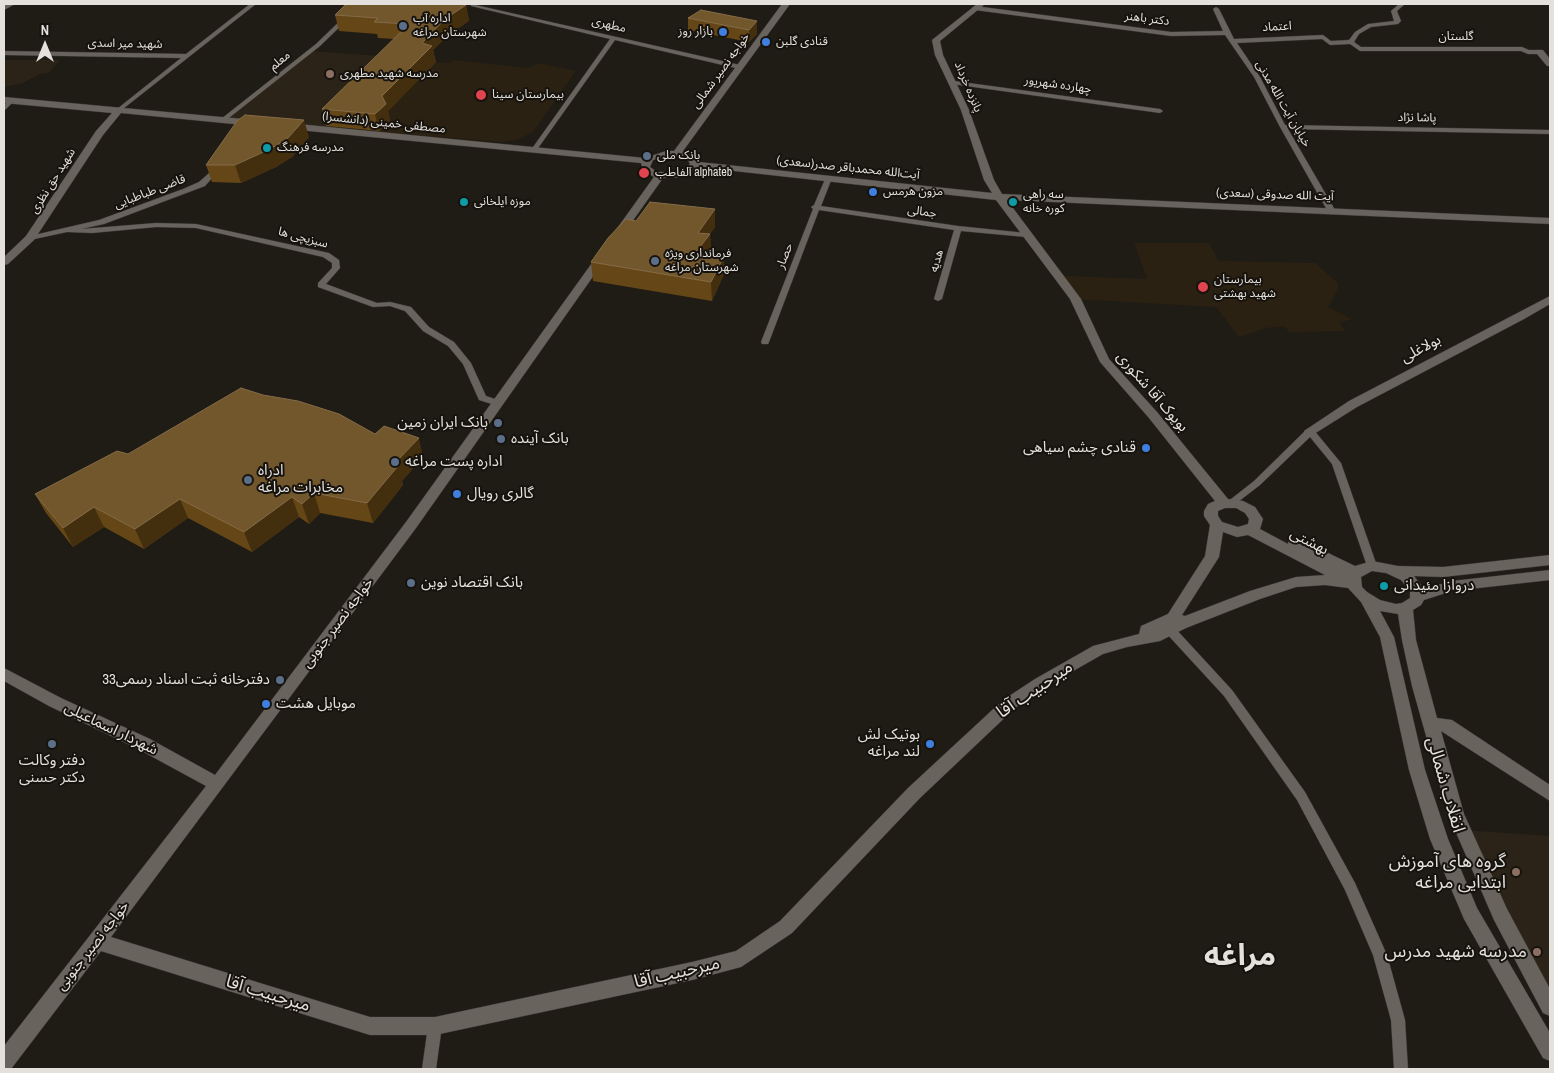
<!DOCTYPE html>
<html>
<head>
<meta charset="utf-8">
<style>
  body { margin:0 }
  #map { position:relative; width:1554px; height:1073px; overflow:hidden; background:#1f1b15; font-family:"Archivo Narrow",sans-serif }
  canvas { display:block }
  .frame { position:absolute; inset:0; border:5px solid #e4e1dd; pointer-events:none }
  .north { position:absolute; left:20px; top:20px; width:50px; height:50px; -webkit-text-stroke:4px #16120d; paint-order:stroke; rotate:0deg; font-size:14px; font-weight:700; line-height:20px; text-align:center; color:#e4e1dd }
  .north::after { content:''; display:block; margin:auto; width:18px; height:22px; background:#e4e1dd; clip-path:polygon(50% 0,100% 100%,50% 72%,0 100%) }
</style>
</head>
<body>
<div id="map">
<canvas width="1554" height="1073"></canvas>
<div class="frame"></div>
<div class="north">N</div>
</div>
<script>
const ctx = document.querySelector('canvas').getContext('2d');
ctx.lineJoin = 'round';
function fill(path, color) { ctx.fillStyle = color; ctx.fill(path, 'evenodd'); }
const toPath = rows => new Path2D(rows.map(r => 'M' + r).join(''));
function stroke(path, color, width, dash) { ctx.strokeStyle = color; ctx.lineWidth = width; ctx.lineCap = dash ? 'butt' : 'round'; ctx.setLineDash(dash || []); ctx.stroke(path); }
function label(font, color, halo, rows, align = 'center') {
  ctx.font = font + ' "Archivo Narrow","Noto Sans Arabic",sans-serif'; ctx.lineWidth = 4; ctx.setLineDash([]); ctx.textBaseline = 'middle'; ctx.strokeStyle = halo; ctx.fillStyle = color; for (const [text, x, y, turn = 0] of rows) {
    ctx.save(); ctx.translate(x, y); ctx.rotate((+turn || 0) * Math.PI / 180); ctx.textAlign = isNaN(turn) ? turn : align; if (halo) ctx.strokeText(text, 0, 0); ctx.fillText(text, 0, 0); ctx.restore();
  }
}
const built = toPath([
  [311,51,395,57,326,126,224,120],
  [4,60,60,60,49,73,40,74,23,83,4,87],
  [1463,830,1550,836,1550,995,1545,988]
]);
const medical = toPath([
  [453,60,528,68,538,63,576,71,533,132,519,139,504,142,378,132,390,121,386,113,436,62,450,63],
  [1134,243,1209,243,1219,261,1315,263,1338,283,1337,291,1328,307,1352,319,1339,323,1346,331,1290,332,1284,326,1266,328,1239,337,1216,307,1075,299,1063,276,1147,279]
]);
const street = toPath([
  [250,4,256,4,119,112,117,111,117,109,181,58,4,55,4,51,186,54,250,4],
  [471,4,740,65,743,67,740,69,615,40,536,151,534,152,531,150,610,39,471,6,471,4],
  [1399,4,1405,4,1397,11,1401,21,1398,24,1371,27,1359,34,1354,42,1361,47,1522,47,1529,50,1540,50,1543,52,1540,54,1528,54,1521,51,1360,51,1350,44,1330,45,1322,39,1237,43,1260,77,1285,125,1550,130,1550,134,1288,129,1335,210,1331,212,1327,210,1280,127,1254,77,1225,35,1171,36,975,10,972,8,975,6,1171,32,1223,31,1213,9,1216,7,1219,9,1234,39,1323,35,1331,41,1349,40,1355,32,1368,24,1394,21,1391,11,1399,4],
  [345,16,350,17,320,46,225,121,221,121,221,119,316,44,345,16],
  [954,81,1160,109,1163,111,1160,113,952,84,952,82,954,81],
  [9,100,14,101,6,109,4,110,4,105,9,100],
  [217,166,222,167,205,186,104,224,81,229,156,223,196,224,329,253,339,260,340,268,326,284,377,303,390,302,411,307,429,327,454,342,471,363,486,396,501,401,502,403,501,405,498,406,479,400,463,364,448,346,423,331,405,311,390,306,373,307,318,287,318,283,332,268,332,263,323,257,196,228,156,227,92,233,67,232,30,240,26,238,30,236,99,220,183,189,199,182,217,166],
  [826,177,832,178,821,206,958,226,1026,233,1030,235,1026,237,961,231,942,299,938,301,934,299,954,230,819,210,769,342,768,344,762,344,761,342,813,209,811,207,814,205,826,177],
  [1310,428,1313,429,1341,463,1377,566,1376,569,1368,569,1367,566,1332,464,1310,437,1260,485,1234,505,1228,505,1226,503,1254,481,1307,429,1310,428],
  [1170,626,1174,627,1232,690,1305,792,1355,883,1387,955,1405,1020,1408,1069,1394,1069,1391,1020,1373,955,1345,890,1297,800,1224,696,1166,633,1165,630,1166,627,1170,626],
  [435,1019,440,1021,442,1026,436,1069,422,1069,428,1026,430,1021,435,1019]
]);
const secondary = toPath([
  [6,4,15,4,4,10,4,5,6,4],
  [782,4,790,4,683,151,695,156,699,162,992,193,984,180,961,110,935,55,932,40,977,4,985,4,940,41,943,55,969,110,994,180,1002,194,1550,218,1550,224,1007,200,1081,299,1109,359,1157,412,1228,499,1243,501,1255,507,1263,519,1260,529,1288,544,1289,539,1299,539,1355,566,1372,561,1398,566,1443,567,1550,555,1550,565,1443,577,1414,576,1424,589,1452,581,1550,570,1550,580,1452,591,1424,600,1421,605,1413,610,1416,640,1437,718,1452,720,1550,785,1550,801,1441,731,1464,814,1507,909,1550,989,1550,1016,1543,1013,1494,920,1448,814,1412,686,1402,640,1398,614,1380,611,1394,637,1425,770,1448,839,1477,908,1550,1033,1550,1061,1543,1058,1464,919,1430,839,1409,770,1380,637,1361,602,1348,588,1325,585,1296,587,1260,599,1186,628,1160,641,1127,647,1103,654,1045,687,1015,708,920,798,792,933,741,967,692,980,435,1035,370,1035,101,951,11,1069,4,1069,4,1046,206,786,138,749,49,706,4,681,4,668,61,698,150,739,215,775,406,522,597,256,601,255,606,258,416,528,111,937,370,1017,435,1017,692,962,736,951,780,921,908,788,1003,700,1035,679,1093,646,1139,634,1141,626,1168,614,1205,556,1210,525,1204,516,1204,511,1208,504,1215,501,1149,418,1100,362,1070,299,996,200,698,167,685,177,663,178,622,236,618,237,613,234,654,177,643,170,641,163,288,129,283,126,288,123,645,158,666,151,674,151,782,4],
  [669,156,681,157,688,160,690,164,680,172,657,172,650,167,653,160,669,156],
  [1225,508,1236,508,1245,513,1249,519,1248,524,1238,527,1222,522,1218,516,1218,511,1225,508],
  [1223,532,1237,537,1248,535,1325,575,1296,577,1250,591,1185,616,1182,615,1219,557,1223,532],
  [1372,571,1386,573,1401,580,1410,591,1410,598,1402,603,1396,604,1380,600,1367,592,1362,587,1361,577,1372,571],
  [1537,50,1543,50,1550,59,1550,66,1547,66,1537,54,1537,50],
  [4,97,254,120,259,123,254,126,121,113,103,135,34,240,8,264,4,265,4,257,26,236,96,131,112,113,4,103,4,97],
  [1550,296,1550,304,1524,319,1357,407,1314,434,1306,434,1304,431,1349,401,1550,296]
]);
const wall = toPath([
  [466,5,469,21,448,35,433,50,436,62,388,111,390,121,379,131,326,126,322,109,394,39,378,38,377,34,339,31,335,15],
  [701,10,757,21,757,34,749,42,688,30,688,18],
  [309,137,292,157,276,167,241,183,212,182,206,165],
  [636,221,715,227,710,234,711,252,710,254,724,256,724,274,712,301,593,281,591,262],
  [375,434,423,457,402,481,403,485,373,523,320,513,309,524,299,517,252,552,188,518,144,549,104,527,73,547,46,513,35,494,128,454]
]);
const shadedWall = toPath([
  [452,4,469,4,466,5,469,21,448,35,433,50,436,62,388,111,390,121,379,131,375,114,382,96,422,43],
  [757,21,757,34,749,42,749,30],
  [304,120,309,137,292,157,276,167,241,183,235,165],
  [715,209,715,227,710,234,711,252,697,271,696,252,698,233],
  [724,256,724,274,712,301,711,282],
  [419,438,423,457,402,481,403,485,373,523,367,503,394,464],
  [314,493,320,513,309,524,302,504],
  [292,497,299,517,252,552,244,532],
  [180,499,188,518,144,549,135,529],
  [94,507,104,527,73,547,63,528]
]);
const building = toPath([
  [346,4,465,4,466,5,445,19,422,43,432,46,382,96,386,104,375,114,322,109,409,24,374,22,378,18,335,15,346,4],
  [701,10,757,21,749,30,688,18,701,10],
  [245,115,304,120,287,139,270,149,235,165,206,165,237,121,245,115],
  [650,202,715,209,698,233,710,234,696,252,724,256,711,282,591,262,608,238,626,219,636,221,650,202],
  [241,388,263,395,298,401,339,414,375,434,384,426,419,438,394,464,398,466,367,503,314,493,302,504,292,497,244,532,180,499,135,529,94,507,63,528,35,494,117,451,128,454,241,388]
]);
const markers = [
  [403,26,5,"#5c6f8a"],
  [723,32,5,"#3f7fe0"],
  [766,42,5,"#3f7fe0"],
  [330,74,5,"#8d6e63"],
  [481,95,6,"#e0444e"],
  [267,148,5,"#0f9aa8"],
  [647,156,5,"#5c6f8a"],
  [644,173,6,"#e0444e"],
  [873,192,5,"#3f7fe0"],
  [464,202,5,"#0f9aa8"],
  [1013,202,5,"#0f9aa8"],
  [655,261,5,"#5c6f8a"],
  [1203,287,6,"#e0444e"],
  [498,423,5,"#5c6f8a"],
  [501,439,5,"#5c6f8a"],
  [1146,448,5,"#3f7fe0"],
  [395,462,5,"#5c6f8a"],
  [248,480,5,"#5c6f8a"],
  [457,494,5,"#3f7fe0"],
  [411,583,5,"#5c6f8a"],
  [1384,586,5,"#0f9aa8"],
  [280,680,5,"#5c6f8a"],
  [266,704,5,"#3f7fe0"],
  [52,744,5,"#5c6f8a"],
  [930,744,5,"#3f7fe0"],
  [1516,872,5,"#8d6e63"],
  [1537,952,5,"#8d6e63"]
];
const farPoinames = [
  ["اداره آب",413,19],
  ["شهرستان مراغه",413,33],
  ["بازار روز",713,32,"right"],
  ["قنادی گلبن",776,42],
  ["مدرسه شهید مطهری",340,74],
  ["بیمارستان سینا",492,95],
  ["مدرسه فرهنگ",277,148],
  ["بانک ملی",657,156],
  ["آلفاطب alphateb",655,173],
  ["مزون هرمس",883,192],
  ["سه راهی",1023,195],
  ["کوره خانه",1023,209],
  ["موزه ایلخانی",474,202],
  ["فرمانداری ویژه",665,254],
  ["شهرستان مراغه",665,268],
  ["بیمارستان",1214,280],
  ["شهید بهشتی",1214,294]
];
const farStreetnames = [
  ["دکتر باهنر",1147,19,7],
  ["مطهری",609,25,13],
  ["اعتماد",1277,27,-3],
  ["گلستان",1456,37],
  ["شهید میر اسدی",125,44,1],
  ["معلم",280,61,-39],
  ["خواجه نصیر شمالی",721,71,-54],
  ["چهارده شهریور",1058,85,8],
  ["پانزده خرداد",968,87,67],
  ["خیابان آیت الله مدنی",1283,104,60],
  ["پاشا نژاد",1417,118,1],
  ["مصطفی خمینی (دانشسرا)",384,123,6],
  ["آیت‌الله محمدباقر صدر(سعدی)",848,168,6],
  ["شهید حق نظری",53,181,-58],
  ["قاضی طباطبایی",150,192,-21],
  ["آیت الله صدوقی (سعدی)",1275,195,2],
  ["جمالی",922,212,8],
  ["سبزیچی ها",303,238,15],
  ["حصار",785,256,-69],
  ["هدیه",937,261,-74]
];
const streetNames = [
  ["بولاغلی",1421,349,-28],
  ["بویوک آقا شکوری",1152,392,49],
  ["بهشتی",1309,542,27],
  ["خواجه نصیر جنوبی",338,623,-53],
  ["شهردار اسماعیلی",111,729,26],
  ["خواجه نصیر جنوبی",93,946,-52]
];
const poiNames = [
  ["بانک ایران زمین",488,423,"right"],
  ["بانک آینده",511,439],
  ["قنادی چشم سیاهی",1136,448,"right"],
  ["اداره پست مراغه",405,462],
  ["ادراه",258,471],
  ["مخابرات مراغه",258,488],
  ["گالری رویال",467,494],
  ["بانک اقتصاد نوین",421,583],
  ["دروازا مئیدانی",1394,586],
  ["دفترخانه ثبت اسناد رسمی33",270,680,"right"],
  ["موبایل هشت",276,704],
  ["بوتیک لش",920,735,"right"],
  ["لند مراغه",920,752,"right"],
  ["دفتر وکالت",52,761,"center"],
  ["دکتر حسنی",52,778,"center"]
];
const nearStreetnames = [
  ["میرحبیب آقا",1035,690,-34],
  ["انقلاب شمالی",1445,785,74],
  ["میرحبیب آقا",677,973,-13],
  ["میرحبیب آقا",268,994,17]
];
const nearPoinames = [
  ["گروه های آموزش",1506,862],
  ["ابتدایی مراغه",1506,883],
  ["مدرسه شهید مدرس",1527,952]
];
const nearTownnames = [
  ["مراغه",1240,957]
];
fill(built, '#2b2318');
fill(medical, '#2b2112');
stroke(street, '#393633', 1);
stroke(secondary, '#393633', 1);
fill(street, '#69635d');
fill(secondary, '#69635d');
fill(wall, '#654617');
fill(shadedWall, '#432e0d');
fill(building, '#72562c');
stroke(building, '#846c48', 1);
for (const [x, y, r, color] of markers) { const dot = new Path2D(); dot.arc(x, y, r, 0, 2 * Math.PI); ctx.fillStyle = color; ctx.fill(dot); stroke(dot, '#16120d', 2); }
label('12px', '#e4e1dd', '#16120d', farPoinames, 'left');
label('12px', '#e4e1dd', '#16120d', farStreetnames);
label('15px', '#e4e1dd', '#16120d', streetNames);
label('15px', '#e4e1dd', '#16120d', poiNames, 'left');
label('18px', '#e4e1dd', '#16120d', nearStreetnames);
label('18px', '#e4e1dd', '#16120d', nearPoinames, 'right');
label('bold 30px', '#e4e1dd', '#16120d', nearTownnames);
</script>
</body>
</html>
